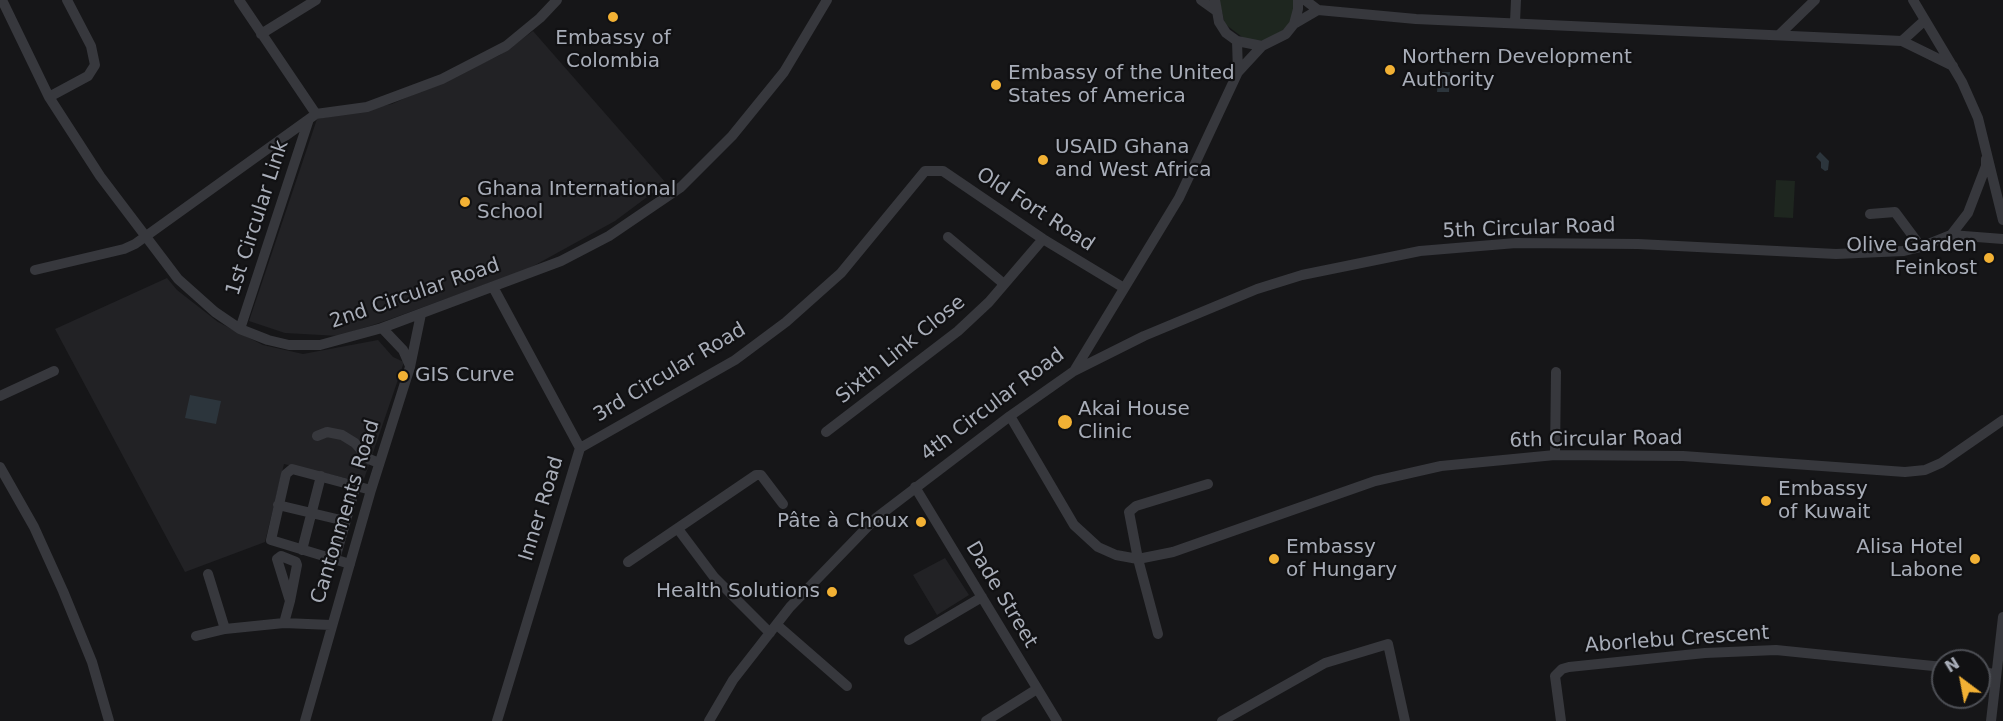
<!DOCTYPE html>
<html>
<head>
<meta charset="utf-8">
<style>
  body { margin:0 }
  #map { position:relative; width:2003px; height:721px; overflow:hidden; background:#161618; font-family:"DejaVu Sans",sans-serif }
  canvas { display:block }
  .north { position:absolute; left:1931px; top:649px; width:60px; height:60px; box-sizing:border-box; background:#111113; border:2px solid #4d4f55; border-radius:50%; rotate:328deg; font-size:16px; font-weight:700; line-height:24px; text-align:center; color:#a8adb8 }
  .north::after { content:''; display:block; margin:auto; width:21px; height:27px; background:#f2b134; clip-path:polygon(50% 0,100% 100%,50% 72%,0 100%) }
</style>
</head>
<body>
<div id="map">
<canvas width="2003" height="721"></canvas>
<div class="north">N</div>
</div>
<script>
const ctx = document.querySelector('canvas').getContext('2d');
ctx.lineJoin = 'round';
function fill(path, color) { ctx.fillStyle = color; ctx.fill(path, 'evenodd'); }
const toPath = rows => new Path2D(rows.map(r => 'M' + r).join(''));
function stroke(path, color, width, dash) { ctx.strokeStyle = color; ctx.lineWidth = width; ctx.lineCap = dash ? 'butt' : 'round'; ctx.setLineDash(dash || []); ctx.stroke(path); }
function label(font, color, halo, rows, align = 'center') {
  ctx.font = font + ' "DejaVu Sans",sans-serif'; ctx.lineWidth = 4.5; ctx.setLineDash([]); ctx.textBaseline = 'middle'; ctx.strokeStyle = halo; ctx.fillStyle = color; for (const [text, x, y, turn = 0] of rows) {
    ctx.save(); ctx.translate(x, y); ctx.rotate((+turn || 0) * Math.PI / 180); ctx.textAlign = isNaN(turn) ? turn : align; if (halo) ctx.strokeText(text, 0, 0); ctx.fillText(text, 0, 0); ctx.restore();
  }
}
const built = toPath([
  [533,31,666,183,615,221,528,269,385,321,339,336,285,333,249,321,317,119,392,104,500,55],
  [167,278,177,290,218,322,263,345,303,354,378,340,393,357,404,362,363,482,284,464,265,542,185,572,55,329],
  [945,558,969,595,937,615,913,575]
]);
const green = toPath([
  [1219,0,1296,0,1295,12,1287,28,1264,41,1246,40,1225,24],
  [1776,180,1795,181,1793,218,1774,217]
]);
const water = toPath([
  [1439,72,1450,72,1449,92,1437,92],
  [1820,152,1829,161,1828,170,1825,171,1821,168,1821,162,1816,157],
  [190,395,221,401,216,424,185,418]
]);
const minor = toPath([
  [2,0,49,97,100,176,178,279,215,312,240,329,268,340,289,345,320,345,382,328,561,261,609,236,681,187,732,136,784,72,827,0],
  [239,0,316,114],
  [1201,0,1215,10],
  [1215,0,1219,22,1226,33,1237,41,1262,46,1286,34,1294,24,1298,9,1298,0],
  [1305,0,1318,10,1416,19,1902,41,1953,66],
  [1913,0,1962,82,1978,118,2003,220],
  [1515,22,1516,0],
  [1294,24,1318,10],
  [261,34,316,0],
  [1780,34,1815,0],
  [1237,41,1238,72],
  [1902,41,1925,20],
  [49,97,88,76,95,65,91,46,67,0],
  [1870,214,1895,212,1921,247],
  [1951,235,1968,213,1986,166,1986,159],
  [948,237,1004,284],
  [35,270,124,249,135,244,316,114,367,107,442,79,506,46,540,18,557,0],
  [493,287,580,448,497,721],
  [382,328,403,350,410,366],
  [240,329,309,119],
  [1074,371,1144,336,1257,289,1302,275,1420,251,1516,243,1638,244,1836,254,1904,251,1921,247,1951,235,2003,239],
  [0,396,54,371],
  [1010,416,1074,525,1098,547,1116,555,1138,559,1173,552,1375,481,1441,466,1555,455,1683,456,1905,472,1925,470,1941,463,2003,420],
  [826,432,958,331,989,302,1043,239],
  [317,436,327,432,342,435,355,443,369,459,379,463],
  [580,448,735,360,786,322,841,273,925,171,943,171,1043,239,1124,288],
  [1555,455,1556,372],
  [0,467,34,527,63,591,92,662,109,721],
  [915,487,1057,721],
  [278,505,345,521],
  [678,529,714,577,770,633],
  [302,550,321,476],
  [335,559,356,485],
  [628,562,756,475,761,475,783,504],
  [350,564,271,540,286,474,292,469,371,490],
  [208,574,225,629],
  [284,623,290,601,297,565,296,562,281,556,277,559,290,601],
  [777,625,847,686],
  [1158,634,1138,559,1129,512,1136,506,1208,484],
  [196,636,225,629,284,623,331,625],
  [909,640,982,597],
  [1979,672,1996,674],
  [305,721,371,490,410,367,421,314],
  [709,721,733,680,790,607,876,518,1010,416,1074,371,1179,198,1238,72,1262,46],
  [986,721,1037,689],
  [1222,721,1325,663,1388,644,1405,721],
  [1561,721,1555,676,1562,669,1569,667,1705,653,1776,650,1943,667],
  [1991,721,2003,617]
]);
const markers = [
  [613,17,6,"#f2b134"],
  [1390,70,6,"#f2b134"],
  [996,85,6,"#f2b134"],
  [1043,160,6,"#f2b134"],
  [465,202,6,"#f2b134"],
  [1989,258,6,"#f2b134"],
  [403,376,6,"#f2b134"],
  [1065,422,8,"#f2b134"],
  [1766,501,6,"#f2b134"],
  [921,522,6,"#f2b134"],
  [1274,559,6,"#f2b134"],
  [1975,559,6,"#f2b134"],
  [832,592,6,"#f2b134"]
];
const poiNames = [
  ["Embassy of",613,39,"center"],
  ["Colombia",613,62,"center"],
  ["Northern Development",1402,58],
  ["Authority",1402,81],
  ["Embassy of the United",1008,74],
  ["States of America",1008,97],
  ["USAID Ghana",1055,148],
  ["and West Africa",1055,171],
  ["Ghana International",477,190],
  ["School",477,213],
  ["Olive Garden",1977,246,"right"],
  ["Feinkost",1977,269,"right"],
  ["GIS Curve",415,376],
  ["Akai House",1078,410],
  ["Clinic",1078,433],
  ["Embassy",1778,490],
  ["of Kuwait",1778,513],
  ["Pâte à Choux",909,522,"right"],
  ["Embassy",1286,548],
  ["of Hungary",1286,571],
  ["Alisa Hotel",1963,548,"right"],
  ["Labone",1963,571,"right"],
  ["Health Solutions",820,592,"right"]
];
const streetNames = [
  ["Old Fort Road",1035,210,33],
  ["1st Circular Link",258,218,-72],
  ["5th Circular Road",1529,229,-2],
  ["2nd Circular Road",415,294,-19],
  ["Sixth Link Close",901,350,-39],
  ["3rd Circular Road",670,373,-31],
  ["4th Circular Road",993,405,-37],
  ["6th Circular Road",1596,440,-1],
  ["Inner Road",542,509,-73],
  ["Cantonments Road",346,512,-73],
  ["Dade Street",1001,595,59],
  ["Aborlebu Crescent",1677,640,-4]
];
fill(built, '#222225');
fill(green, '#1e261f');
fill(water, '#2c353c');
stroke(minor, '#37383d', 10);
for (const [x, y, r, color] of markers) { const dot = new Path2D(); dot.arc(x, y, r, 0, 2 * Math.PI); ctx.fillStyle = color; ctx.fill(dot); stroke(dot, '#111113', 2); }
label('20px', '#a8adb8', '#111113', poiNames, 'left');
label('20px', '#a8adb8', '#111113', streetNames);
</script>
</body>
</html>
